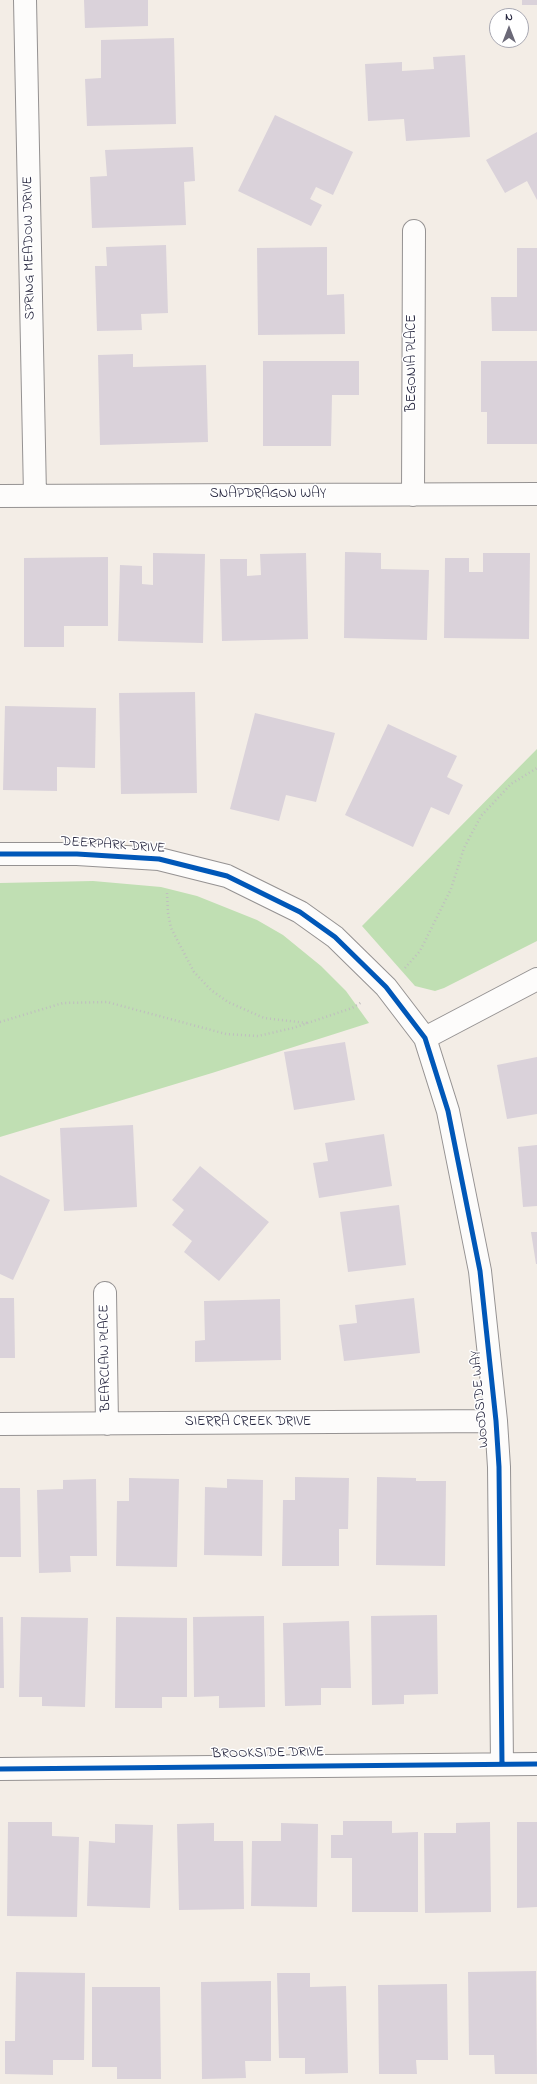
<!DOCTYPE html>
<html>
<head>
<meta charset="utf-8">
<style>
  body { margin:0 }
  #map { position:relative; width:537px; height:2084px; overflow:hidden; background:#f3ede6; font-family:"Indie Flower",sans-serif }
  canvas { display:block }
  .north { position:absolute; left:489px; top:8px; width:40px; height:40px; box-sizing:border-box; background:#fff; border:1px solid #a7a7b1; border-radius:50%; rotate:0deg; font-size:11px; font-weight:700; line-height:16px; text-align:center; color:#22223b }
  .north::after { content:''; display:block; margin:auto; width:14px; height:18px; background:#6b6977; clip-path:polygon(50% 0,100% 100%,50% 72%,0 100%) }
</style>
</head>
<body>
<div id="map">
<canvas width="537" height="2084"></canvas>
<div class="north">N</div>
</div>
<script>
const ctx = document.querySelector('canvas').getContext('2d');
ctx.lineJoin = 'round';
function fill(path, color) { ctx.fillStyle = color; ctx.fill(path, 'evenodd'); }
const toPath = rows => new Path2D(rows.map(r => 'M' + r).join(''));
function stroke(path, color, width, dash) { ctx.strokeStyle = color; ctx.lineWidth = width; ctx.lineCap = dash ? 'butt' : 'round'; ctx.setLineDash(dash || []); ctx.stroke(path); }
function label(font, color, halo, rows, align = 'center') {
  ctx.font = font + ' "Indie Flower",sans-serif'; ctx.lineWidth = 3; ctx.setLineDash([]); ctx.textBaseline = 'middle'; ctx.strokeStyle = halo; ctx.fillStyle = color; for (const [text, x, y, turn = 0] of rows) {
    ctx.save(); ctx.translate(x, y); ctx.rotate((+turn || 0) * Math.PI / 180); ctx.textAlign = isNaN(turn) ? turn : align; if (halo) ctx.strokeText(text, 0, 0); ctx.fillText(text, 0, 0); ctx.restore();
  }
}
const green = toPath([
  [537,749,537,941,444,988,435,991,415,986,362,926],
  [93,881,161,887,197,896,257,920,283,935,321,966,346,991,369,1023,212,1073,0,1137,0,883]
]);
const building = toPath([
  [84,0,148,0,148,26,85,28],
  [522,0,537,0,537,5,522,5],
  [174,38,176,124,87,126,85,79,101,78,101,40],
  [465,55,470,137,406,141,404,119,368,121,365,64,402,62,402,71,434,69,433,57],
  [275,115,353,152,333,195,316,187,310,199,322,205,311,226,238,191],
  [537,132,537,200,527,181,505,193,486,160],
  [193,147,195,181,184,182,186,225,92,228,90,177,107,176,105,150],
  [166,245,168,313,141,314,142,330,97,331,95,266,107,266,106,247],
  [327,247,327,295,344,294,345,334,258,335,257,248],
  [517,248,537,248,537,331,492,331,491,297,517,297],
  [133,354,133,367,206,365,208,442,100,445,98,355],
  [263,361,359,361,359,395,332,395,331,446,263,446],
  [481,361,537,361,537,444,487,444,487,412,481,412],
  [345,552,381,553,381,569,429,570,427,640,344,638],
  [153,553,205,554,203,643,118,641,120,565,142,566,142,584,153,585],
  [306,553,308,639,222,641,220,559,247,559,247,576,261,575,260,554],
  [483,553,530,553,529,639,444,638,445,558,469,558,469,572,483,572],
  [108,557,108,626,64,626,64,647,24,647,24,558],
  [195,692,197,793,121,794,119,693],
  [5,706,96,708,95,768,57,767,57,791,3,790],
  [255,713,335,733,316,802,286,795,279,821,230,809],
  [388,724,457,756,447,777,463,785,449,815,431,807,413,847,345,815],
  [345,1042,355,1100,294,1110,284,1052],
  [537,1057,537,1114,507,1119,497,1065],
  [133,1125,137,1207,64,1211,60,1128],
  [384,1134,392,1186,319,1198,313,1163,328,1161,325,1143],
  [537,1145,537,1206,523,1207,518,1147],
  [200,1166,269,1222,219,1281,184,1252,192,1241,172,1225,184,1210,172,1200],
  [0,1175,50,1200,13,1280,0,1274],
  [399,1205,406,1265,348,1272,340,1212],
  [531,1232,537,1232,537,1264,536,1264],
  [0,1298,14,1298,15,1358,0,1358],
  [414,1298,420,1353,344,1361,339,1325,357,1323,355,1305],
  [280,1299,281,1360,195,1362,195,1341,205,1340,204,1301],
  [295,1477,349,1478,348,1529,339,1529,339,1566,282,1566,283,1500,295,1500],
  [377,1477,416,1478,416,1481,446,1481,445,1566,376,1565],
  [129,1478,179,1479,177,1567,116,1566,117,1501,129,1501],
  [96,1479,97,1556,70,1556,71,1572,39,1573,37,1490,63,1489,63,1480],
  [227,1479,263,1480,262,1556,204,1555,205,1487,227,1488],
  [0,1488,20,1488,21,1557,0,1557],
  [437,1615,438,1694,404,1695,404,1704,372,1705,371,1616],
  [264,1616,265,1707,219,1708,219,1696,194,1697,193,1617],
  [0,1617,3,1617,4,1688,0,1688],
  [21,1617,88,1618,85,1707,42,1706,42,1697,19,1697],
  [116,1617,187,1618,187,1697,162,1697,162,1708,115,1708],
  [349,1621,351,1688,321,1688,321,1705,285,1706,283,1623],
  [343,1821,392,1821,392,1833,418,1832,418,1912,352,1912,352,1858,331,1858,331,1835,343,1835],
  [8,1822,52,1822,52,1836,79,1837,77,1917,7,1916],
  [490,1822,491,1912,425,1913,424,1833,456,1833,456,1823],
  [517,1822,537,1822,537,1907,517,1908],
  [214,1823,214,1841,243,1841,244,1909,179,1910,177,1824],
  [281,1823,318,1824,317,1907,251,1906,252,1841,281,1841],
  [115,1824,153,1825,150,1908,87,1906,89,1841,115,1843],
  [536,1971,537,2074,495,2074,494,2055,469,2055,468,1972],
  [16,1972,85,1973,84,2060,53,2060,53,2075,5,2074,5,2041,15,2041],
  [277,1973,310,1973,310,1987,346,1986,348,2073,305,2074,305,2058,279,2058],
  [271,1981,271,2061,245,2061,246,2078,202,2079,201,1982],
  [447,1984,448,2060,416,2060,417,2074,379,2074,378,1985],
  [92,1987,160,1987,161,2079,117,2079,117,2067,92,2067]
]);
const path = toPath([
  [167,893,168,913,171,928,194,972,211,990,228,1002,264,1018,307,1023],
  [405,968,420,951,451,889,464,848,481,816,511,784,537,768],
  [0,1022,63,1003,107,1002,226,1034,258,1036,293,1028,352,1008,362,1002]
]);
const minor = toPath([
  [25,0,35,495],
  [413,495,414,231],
  [0,496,537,494],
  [0,854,77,854,159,859,227,876,300,912,335,937,386,987,425,1038,448,1111,480,1271,496,1421,499,1467,502,1764],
  [425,1038,537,979],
  [105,1293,107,1424],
  [0,1424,496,1421],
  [0,1769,537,1764]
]);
const cycleway = toPath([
  [0,854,77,854,159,859,227,876,300,912,335,937,386,987,425,1038,448,1111,480,1271,496,1421,499,1467,502,1764],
  [0,1769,537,1764]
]);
const streetNames = [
  ["SPRING MEADOW DRIVE",30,248,-91],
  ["BEGONIA PLACE",413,363,-90],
  ["SNAPDRAGON WAY",268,495],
  ["DEERPARK DRIVE",113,846,4],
  ["BEARCLAW PLACE",106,1358,-91],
  ["WOODSIDE WAY",481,1399,-95],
  ["SIERRA CREEK DRIVE",248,1423],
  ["BROOKSIDE DRIVE",268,1754,-1]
];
fill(green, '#c0dfb3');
fill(building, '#dad2da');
stroke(minor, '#959292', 24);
stroke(path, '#bfbebf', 2.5, [1, 3]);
stroke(minor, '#fdfcfb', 22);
stroke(cycleway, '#0057b8', 5);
label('14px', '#22223b', '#fff', streetNames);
</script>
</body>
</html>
